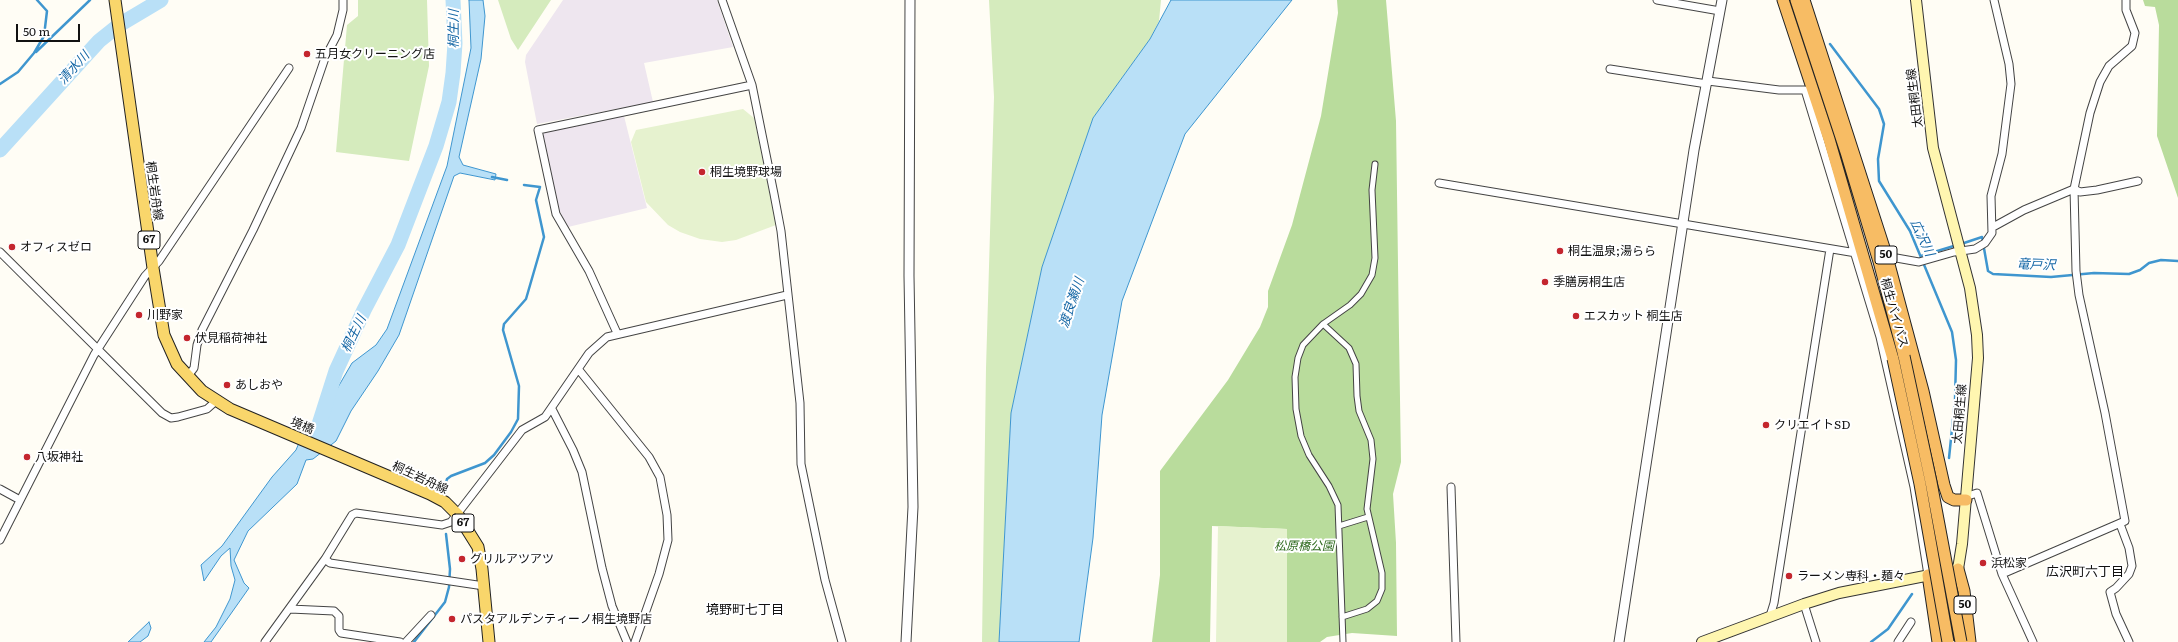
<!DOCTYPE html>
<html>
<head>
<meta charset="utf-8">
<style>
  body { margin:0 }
  #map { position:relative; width:2178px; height:642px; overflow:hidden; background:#fffdf5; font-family:Literata,serif }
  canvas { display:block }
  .scale { position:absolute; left:16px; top:24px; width:64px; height:18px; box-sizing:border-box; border:2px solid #111; border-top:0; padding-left:5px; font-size:12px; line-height:14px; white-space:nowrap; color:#111; -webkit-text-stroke:3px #fff; paint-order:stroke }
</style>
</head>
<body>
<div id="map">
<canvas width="2178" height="642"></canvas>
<div class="scale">50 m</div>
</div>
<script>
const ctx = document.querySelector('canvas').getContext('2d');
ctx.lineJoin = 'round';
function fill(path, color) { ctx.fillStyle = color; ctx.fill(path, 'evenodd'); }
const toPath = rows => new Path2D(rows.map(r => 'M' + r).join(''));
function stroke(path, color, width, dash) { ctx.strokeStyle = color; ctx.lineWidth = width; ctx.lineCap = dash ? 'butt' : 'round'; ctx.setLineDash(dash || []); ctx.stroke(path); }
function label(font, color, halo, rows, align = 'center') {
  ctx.font = font + ' Literata,"Noto Sans JP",serif'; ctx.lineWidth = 4; ctx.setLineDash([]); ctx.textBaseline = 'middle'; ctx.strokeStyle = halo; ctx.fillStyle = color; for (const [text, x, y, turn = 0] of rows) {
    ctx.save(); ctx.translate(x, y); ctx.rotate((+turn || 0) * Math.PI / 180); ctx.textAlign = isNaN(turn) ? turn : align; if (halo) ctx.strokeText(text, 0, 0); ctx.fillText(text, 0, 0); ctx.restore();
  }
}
const industrial = toPath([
  [563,0,717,0,733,47,644,63,653,102,537,124,525,62,526,55],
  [624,116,647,208,568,227,559,210,543,135,545,132]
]);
const green = toPath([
  [358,0,427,0,429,66,409,161,336,152,347,25,358,16],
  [498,0,551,0,518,50,511,39],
  [989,0,1161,0,1159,21,1150,39,1093,118,1042,267,1011,413,999,642,982,642,986,368,994,97]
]);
const forest = toPath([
  [1337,0,1386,0,1396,121,1399,336,1401,462,1393,494,1396,543,1397,636,1352,633,1327,637,1320,642,1287,642,1287,529,1212,526,1210,642,1152,642,1160,575,1160,471,1228,380,1260,327,1268,307,1268,291,1292,225,1321,116,1338,13],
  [2143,0,2178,0,2178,198,2157,136,2159,25,2155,7,2145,6]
]);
const pitch = toPath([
  [743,109,754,118,776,225,736,240,722,242,700,239,680,232,668,225,646,202,631,142,636,130],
  [1218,526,1287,529,1287,642,1216,642]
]);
const water = toPath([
  [469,0,483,0,485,16,481,59,459,157,463,165,496,174,495,180,460,173,454,176,399,335,378,371,351,411,336,441,313,459,306,460,297,484,248,531,234,560,244,583,249,588,211,642,204,642,216,627,230,599,235,580,231,566,230,548,221,556,204,581,201,565,222,546,272,477,296,450,306,426,310,424,316,425,352,363,376,345,387,329,447,166,471,48,469,0],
  [1171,0,1292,0,1185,134,1122,301,1102,415,1093,538,1079,642,999,642,1011,413,1042,267,1093,118,1150,39,1171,0],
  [149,622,151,628,148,636,140,642,128,642,149,622]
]);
const stream = toPath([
  [1830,44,1879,109,1884,124,1878,159,1879,181,1910,231,1952,332,1956,360,1955,400,1949,458],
  [36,52,90,0],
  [0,84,18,72,34,53,44,36,47,11,37,0],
  [492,177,507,180],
  [1961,244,1982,237,1988,271,1993,274,2051,277,2094,273,2129,274,2140,270,2149,263,2161,260,2178,261],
  [1921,256,1957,245],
  [443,492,447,479,451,476,485,463,494,455,511,432,518,419,519,386,503,330,504,324,526,299,544,237,536,200,540,187,524,185],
  [414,642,445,602,449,587,450,569,446,534],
  [1871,642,1888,629,1912,594]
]);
const river = toPath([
  [0,150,99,41,119,25,161,0],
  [314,440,336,371,364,310,398,245,436,146,449,102,453,73,455,43,453,0]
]);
const pedestrian = toPath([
  [1323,324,1349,348,1356,364,1357,396,1359,411,1371,440,1373,459,1367,509,1382,573,1382,589,1377,601,1367,609,1342,617],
  [1339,526,1368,517],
  [1343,642,1338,505,1329,486,1309,455,1301,436,1296,409,1295,377,1298,358,1303,345,1323,324,1350,305,1361,294,1372,275,1375,258,1372,190,1375,164]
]);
const minor = toPath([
  [722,0,752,85,774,194,781,231,800,403,801,464,825,580,842,642],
  [1657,0,1720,11],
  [1610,69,1707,84],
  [1708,81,1779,90,1805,90,1880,337,1914,487,1928,575],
  [1439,183,1856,253],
  [1993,227,2024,210,2074,189,2080,192,2097,190,2138,181],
  [0,252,162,413,171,418,178,417,207,409,216,401],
  [1885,256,1919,262,1954,252,1975,249,1985,243,1992,233,1991,196,2002,154,2011,84,2009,64,1994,0],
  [617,333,589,271,556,214,538,130,752,85],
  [579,370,649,457,660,477,667,515,668,540,659,574,635,642],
  [188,376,194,368,197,345,202,330,253,230,301,128,325,58,337,35,343,10,343,0],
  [552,409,573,450,582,472,602,568,612,606,627,642],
  [1451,487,1456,642],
  [0,489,20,500],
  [1966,500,1968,496,1977,493,2002,574,2033,642],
  [2120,524,2129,548,2132,566,2129,574,2116,588,2110,592,2116,614,2129,642],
  [0,540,94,355,145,276,159,261,289,68],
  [325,559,330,563,484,586],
  [2002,574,2125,521,2105,413,2079,295,2076,271,2074,189,2090,113,2100,82,2109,66,2132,46,2135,33,2126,10,2126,0],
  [1804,604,1816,642],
  [290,609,334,611,339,616,339,630,341,633,400,642],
  [1770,616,1774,603,1830,249],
  [265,642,325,559,352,515,356,513,442,525,451,522,522,430,545,417,589,353,607,337,787,295],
  [406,642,431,615],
  [1898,642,1911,622]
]);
const tertiary = toPath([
  [906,642,913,507,909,276,910,0],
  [1619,642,1694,150,1722,0]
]);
const secondary = toPath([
  [1916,0,1933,148,1970,288,1977,335,1978,358,1962,544,1958,569,1950,570],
  [1702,642,1804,604,1839,593,1935,574]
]);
const primary = toPath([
  [115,0,153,268,164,335,177,364,202,391,230,409,430,494,445,502,458,515,478,547,482,569,489,642]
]);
const trunk = toPath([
  [1783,0,1829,139,1893,359],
  [1796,0,1846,152,1880,265,1904,356],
  [1804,0,1887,257,1923,391,1944,485,1948,497,1954,500,1966,500],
  [1958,569,1964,591,1970,642],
  [1928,575,1938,642]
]);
const trunkBridge = toPath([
  [1904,356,1931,482,1961,642],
  [1893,359,1920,484,1948,642]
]);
const markers = [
  [307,54,4,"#c4262e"],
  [702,172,4,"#c4262e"],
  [12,247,4,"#c4262e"],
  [1560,251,4,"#c4262e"],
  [1545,282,4,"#c4262e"],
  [139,315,4,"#c4262e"],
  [1576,316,4,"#c4262e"],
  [187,338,4,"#c4262e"],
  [227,385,4,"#c4262e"],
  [1766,425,4,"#c4262e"],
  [27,457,4,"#c4262e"],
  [462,559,4,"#c4262e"],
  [1983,563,4,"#c4262e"],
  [1789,576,4,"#c4262e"],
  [452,619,4,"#c4262e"]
];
const shields = [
  [149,240,22],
  [1886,255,22],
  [463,523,22],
  [1965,605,22]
];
const shieldNames = [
  ["67",149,240],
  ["50",1886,255],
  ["67",463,523],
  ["50",1965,605]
];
const poiNames = [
  ["五月女クリーニング店",315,54],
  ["桐生境野球場",710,172],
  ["オフィスゼロ",20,247],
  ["桐生温泉;湯らら",1568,251],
  ["季膳房桐生店",1553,282],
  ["川野家",147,315],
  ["エスカット 桐生店",1584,316],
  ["伏見稲荷神社",195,338],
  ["あしおや",235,385],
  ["クリエイトSD",1774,425],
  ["八坂神社",35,457],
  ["グリルアツアツ",470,559],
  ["浜松家",1991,563],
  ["ラーメン専科・麺々",1797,576],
  ["パスタアルデンティーノ桐生境野店",460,619]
];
const streetNames = [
  ["太田桐生線",1915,98,-97],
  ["桐生岩舟線",154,191,82],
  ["桐生バイパス",1894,313,74],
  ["太田桐生線",1960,414,-85],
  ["境橋",302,426,23],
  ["桐生岩舟線",420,478,25]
];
const parkNames = [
  ["松原橋公園",1304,546]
];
const waterNames = [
  ["桐生川",454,29,-90],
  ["清水川",74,68,-48],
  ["広沢川",1922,238,65],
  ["竜戸沢",2036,265,2],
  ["渡良瀬川",1072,303,-71],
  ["桐生川",354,334,-64]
];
const neighbourhoodNames = [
  ["広沢町六丁目",2085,572],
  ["境野町七丁目",745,610]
];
fill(industrial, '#eee6ef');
fill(green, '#d5ebbd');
fill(forest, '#b9dc9c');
fill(pitch, '#e6f2cf');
fill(water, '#b9e0f7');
stroke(water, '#3f96cf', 1);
stroke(stream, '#3f96cf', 2.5);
stroke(river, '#b9e0f7', 15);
stroke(pedestrian, '#444', 7);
stroke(minor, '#444', 9);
stroke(tertiary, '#444', 11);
stroke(secondary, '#333', 12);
stroke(primary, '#222', 13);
stroke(trunk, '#222', 13);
stroke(pedestrian, '#fff', 5);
stroke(minor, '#fff', 7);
stroke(tertiary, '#fff', 9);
stroke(secondary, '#fff6b0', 10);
stroke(primary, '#f9d66b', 11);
stroke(trunk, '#f7bc64', 11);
stroke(trunkBridge, '#222', 13, []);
stroke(trunkBridge, '#f7bc64', 11);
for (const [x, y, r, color] of markers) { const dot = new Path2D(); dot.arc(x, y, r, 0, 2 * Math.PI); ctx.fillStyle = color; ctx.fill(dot); stroke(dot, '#fff', 1.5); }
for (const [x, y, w] of shields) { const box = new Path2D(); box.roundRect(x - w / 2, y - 9, w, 18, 3); ctx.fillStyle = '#fff'; ctx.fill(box); stroke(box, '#111', 1); }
label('bold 11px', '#111', null, shieldNames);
label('12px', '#111', '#fff', poiNames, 'left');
label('12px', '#111', '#fff', streetNames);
label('italic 12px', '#2f6b1f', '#fff', parkNames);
label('italic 13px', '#1768a6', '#fff', waterNames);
label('13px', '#111', '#fff', neighbourhoodNames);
</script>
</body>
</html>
